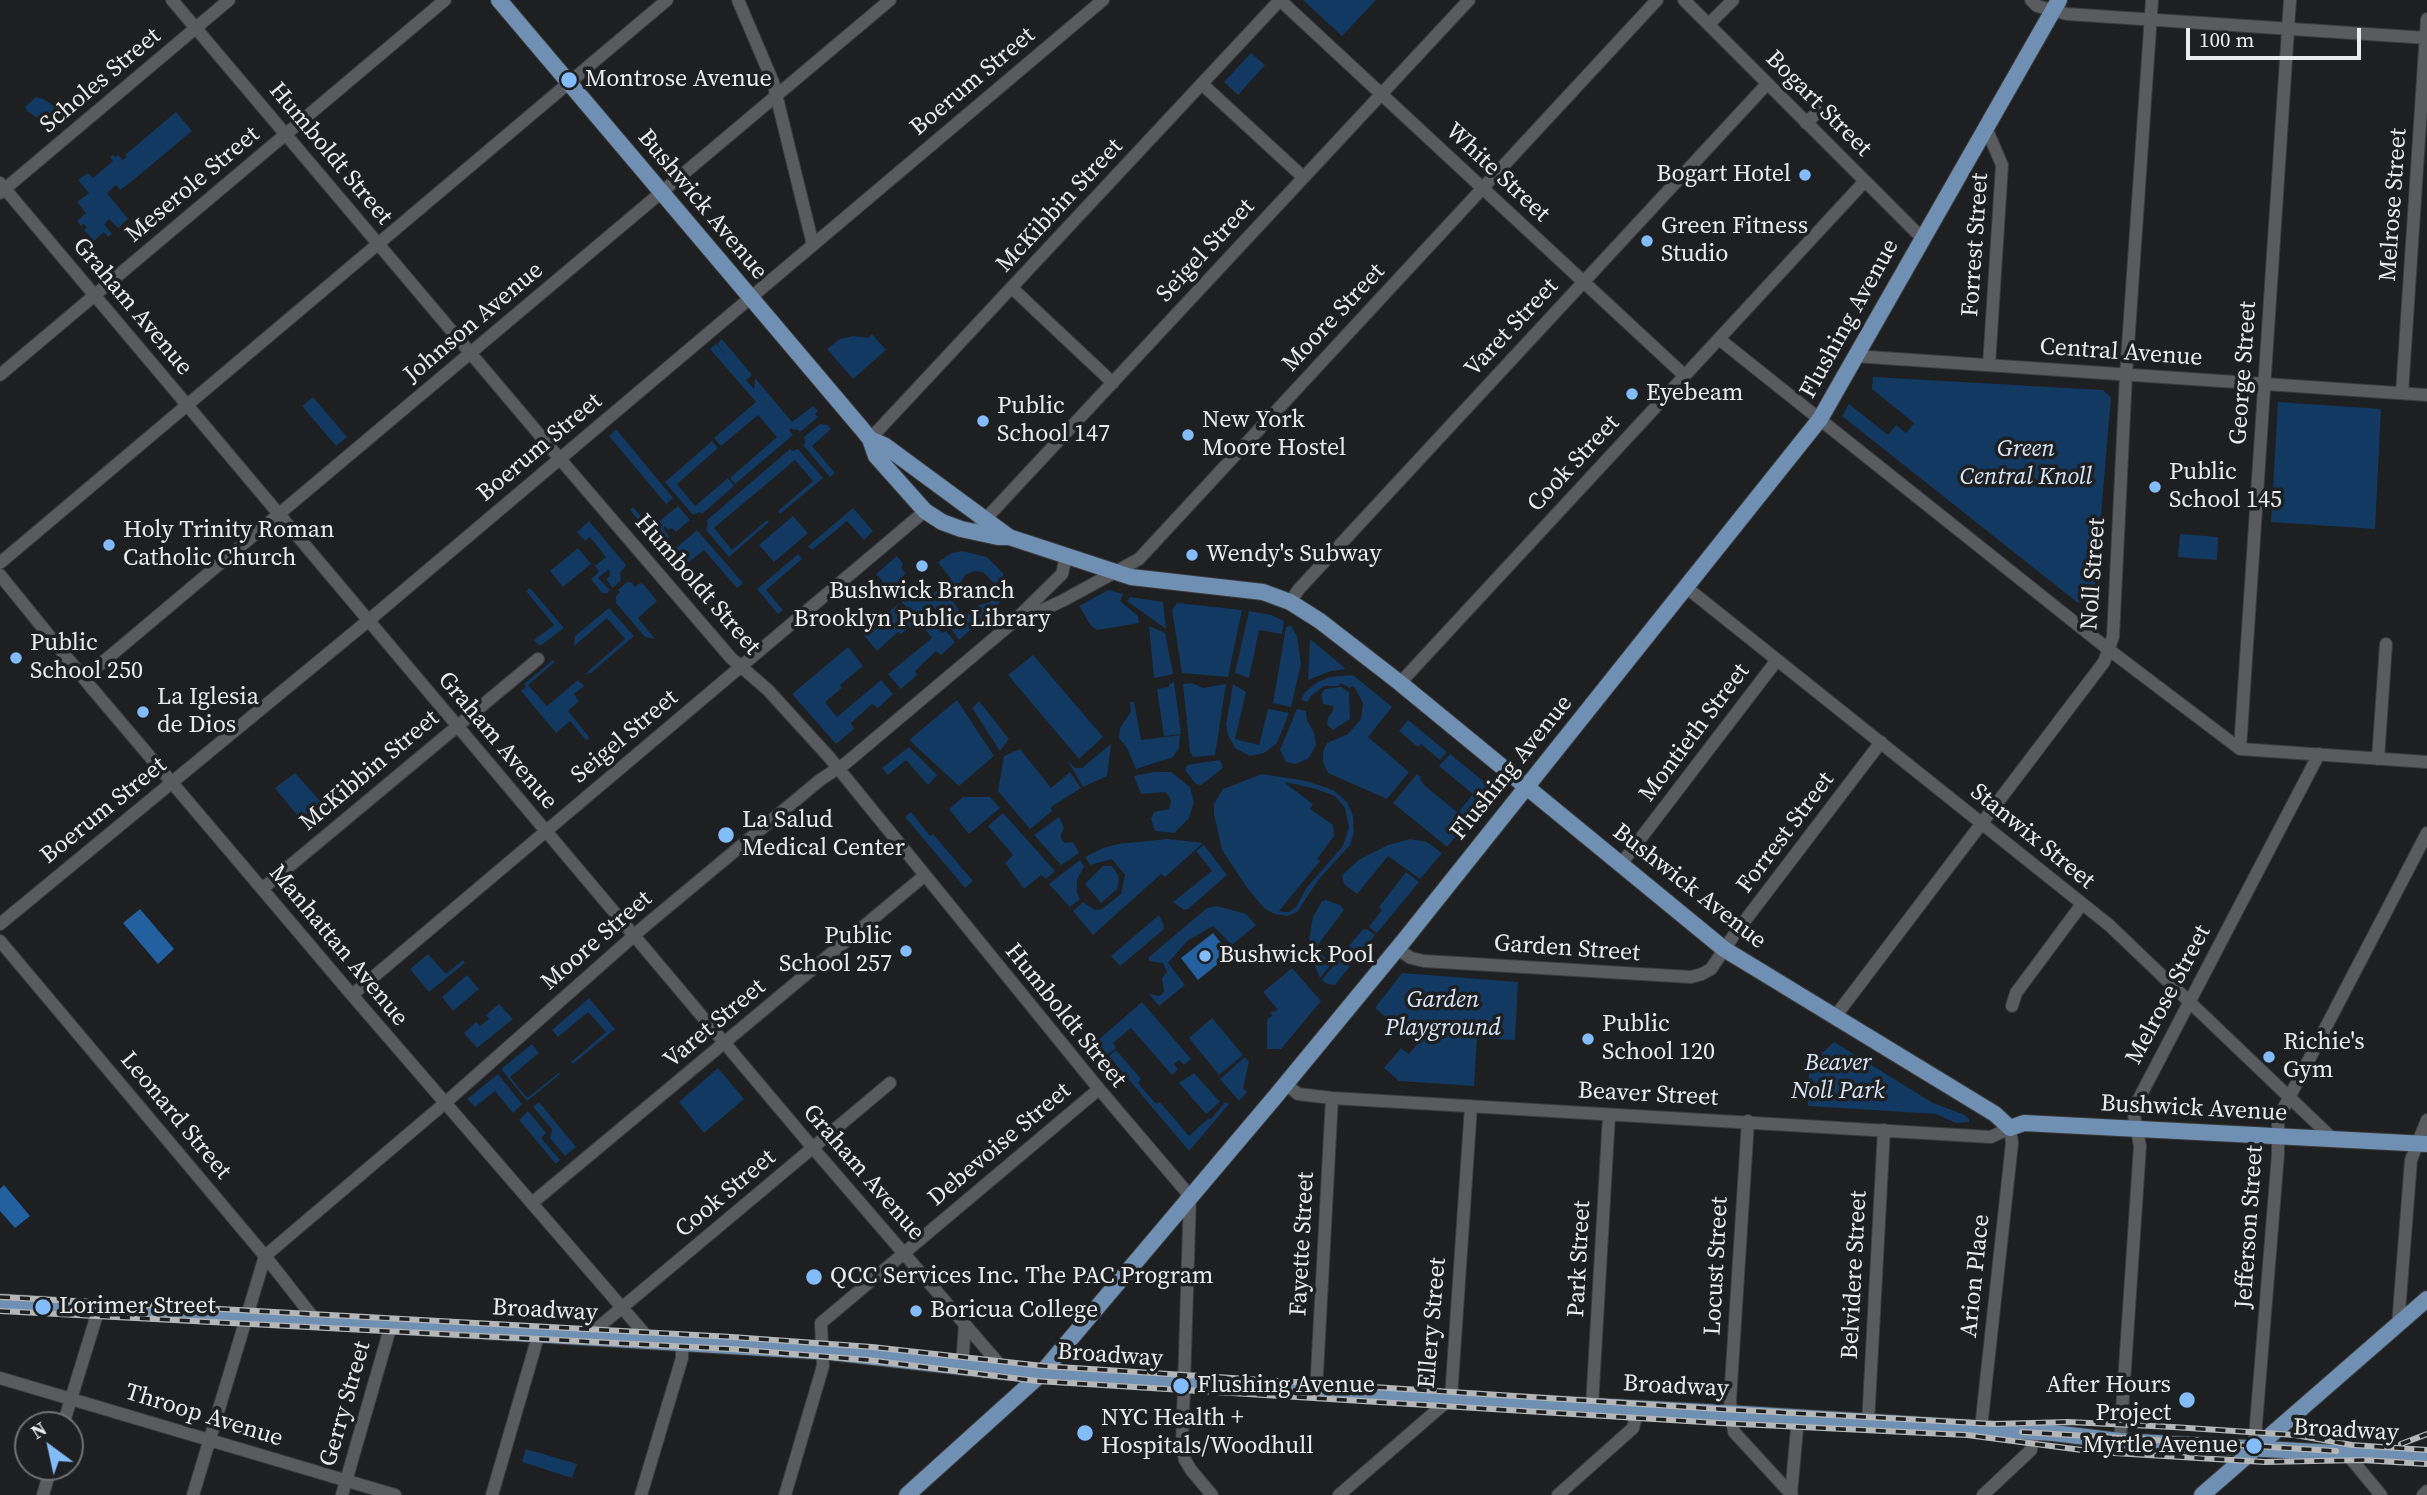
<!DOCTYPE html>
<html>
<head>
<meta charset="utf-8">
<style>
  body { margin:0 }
  #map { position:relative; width:2427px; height:1495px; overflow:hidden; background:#1d1f21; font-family:"Source Serif 4",serif }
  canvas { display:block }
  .north { position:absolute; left:14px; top:1411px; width:70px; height:70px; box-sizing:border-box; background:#1d1f21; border:2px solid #6f7172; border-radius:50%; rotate:327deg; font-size:19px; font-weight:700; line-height:28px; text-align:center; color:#e9ebec }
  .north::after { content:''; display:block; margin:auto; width:24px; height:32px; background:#83bcfb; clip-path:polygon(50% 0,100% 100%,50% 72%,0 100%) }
  .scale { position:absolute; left:2186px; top:28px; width:175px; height:32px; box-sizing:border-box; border:4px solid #e9ebec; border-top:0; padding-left:9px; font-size:21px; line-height:24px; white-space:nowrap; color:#e9ebec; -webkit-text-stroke:5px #1d1f21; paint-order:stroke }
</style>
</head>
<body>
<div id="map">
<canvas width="2427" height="1495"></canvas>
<div class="north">N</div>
<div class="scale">100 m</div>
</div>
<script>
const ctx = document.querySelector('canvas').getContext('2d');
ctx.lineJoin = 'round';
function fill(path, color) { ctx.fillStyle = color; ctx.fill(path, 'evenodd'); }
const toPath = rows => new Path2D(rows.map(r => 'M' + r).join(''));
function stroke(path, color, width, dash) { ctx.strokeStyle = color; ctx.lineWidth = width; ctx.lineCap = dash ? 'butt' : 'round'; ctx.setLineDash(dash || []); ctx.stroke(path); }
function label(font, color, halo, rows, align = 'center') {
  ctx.font = font + ' "Source Serif 4",serif'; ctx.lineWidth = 7; ctx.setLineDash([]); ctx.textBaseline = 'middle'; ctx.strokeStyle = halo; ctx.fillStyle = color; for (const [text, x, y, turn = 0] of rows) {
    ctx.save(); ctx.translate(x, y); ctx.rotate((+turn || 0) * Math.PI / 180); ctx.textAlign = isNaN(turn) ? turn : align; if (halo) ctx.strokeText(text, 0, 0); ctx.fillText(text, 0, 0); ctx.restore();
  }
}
const green = toPath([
  [1303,0,1376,0,1342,36],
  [1251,53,1265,65,1238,95,1224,82],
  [36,97,43,99,60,110,63,116,60,120,49,126,27,111,25,107],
  [176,112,192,131,131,182,120,190,116,185,107,193,128,219,118,228,109,219,104,224,112,234,108,237,104,232,94,241,84,230,87,227,83,224,81,226,77,221,86,213,77,202,89,193,78,180,88,173,93,178,113,161,110,157,113,155,115,157,118,155,123,160,127,157,125,155],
  [872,334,886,350,853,379,827,349,840,339,853,336,868,338],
  [722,339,752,375,746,380,754,389,755,378,792,422,813,406,818,411,815,414,818,417,800,432,797,429,794,430,791,428,789,430,793,435,735,484,730,478,777,437,758,415,721,446,714,438,756,402,710,349,716,344,727,357,717,344],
  [1873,377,2103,390,2111,398,2094,596,2078,603,1842,416,1849,404,1888,435,1896,425,1906,433,1914,423,1872,389],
  [313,397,347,437,336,446,302,406],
  [2278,402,2381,409,2375,529,2271,522],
  [820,424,827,425,831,429,812,446,835,473,830,477,803,445,805,443,804,437],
  [616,429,673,498,666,504,609,436],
  [712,441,718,448,677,484,695,506,728,478,734,486,702,514,700,512,693,515,665,482],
  [790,449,792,451,798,449,823,478,780,514,778,511,813,481,795,460,714,528,732,550,767,520,769,522,729,557,706,530,708,523,706,521],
  [678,506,690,520,676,532,672,528,668,530,665,526,663,528,670,537,660,546,630,510,633,507,651,528],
  [853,508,873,531,864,540,847,521,812,550,808,546],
  [793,516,808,533,774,562,759,545],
  [589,521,626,565,620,573,621,580,613,588,606,579,610,576,609,569,598,578,610,590,607,593,602,593,591,579,599,572,595,566,606,557,590,537,585,541,577,532],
  [697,530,743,583,737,588,704,550,683,567,713,602,707,602,670,558,672,556,670,553],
  [2180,534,2218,537,2217,560,2178,557],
  [578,548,591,564,563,587,550,571],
  [962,551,987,557,1003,573,1004,581,999,604,959,640,951,629,979,605,990,602,998,595,998,587,983,572,974,571,965,575,951,599,959,610,948,622,931,605,916,618,876,574,897,556,903,564,901,567,905,573,902,579,927,599,951,579,938,562,952,553],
  [798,554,802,559,766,590,783,610,778,614,757,589],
  [627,582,631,582,635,587,640,583,644,585,657,601,638,618,655,639,645,637,616,603,616,596,620,592,618,590],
  [530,588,564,628,540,646,534,640,554,625,526,591],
  [1108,590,1123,594,1120,601,1138,616,1139,623,1097,630,1091,626,1079,606],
  [1130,597,1163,602,1166,629,1127,601],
  [1177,603,1242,610,1228,677,1182,673,1172,610],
  [897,605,913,624,901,634,898,632,877,651,863,634],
  [609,608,634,636,591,673,585,674,625,639,607,618,574,646,575,636],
  [1249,611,1271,615,1284,621,1282,634,1259,630,1249,678,1235,673],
  [927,616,936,618,938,622,935,625,942,633,946,631,955,642,941,655,936,651,915,671,917,675,901,689,888,674,932,638,919,622],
  [1149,626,1165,633,1173,674,1154,678],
  [1291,626,1297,636,1301,664,1291,707,1273,703,1286,627],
  [1310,639,1346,669,1331,671,1308,680],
  [848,647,863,666,840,685,842,688,825,702,837,717,881,680,893,694,878,708,872,704,851,723,854,729,836,744,792,694],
  [1033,655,1103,737,1079,759,1008,675],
  [553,660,555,662,528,685,547,706,578,680,584,686,574,694,579,701,568,711,590,738,586,740,570,721,556,733,521,691,526,687,524,684],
  [1353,675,1392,707,1368,737,1409,772,1387,799,1328,773,1323,762,1323,752,1327,743,1348,734,1361,719,1363,703,1355,688,1352,686,1350,688,1340,683,1339,686,1324,686,1312,695,1307,702,1301,700,1305,692,1318,682,1330,677],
  [1174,682,1181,734,1164,736,1157,689,1169,687,1169,684],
  [1192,683,1203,688,1226,684,1215,755,1193,757,1190,752,1183,684],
  [1233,684,1246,692,1235,739,1259,745,1268,709,1289,713,1277,743,1264,753,1250,756,1235,748,1228,735,1226,725],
  [1341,687,1349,692,1350,719,1333,730,1327,725,1328,718,1333,711,1333,706,1323,704,1321,694,1325,689],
  [957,700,994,756,959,786,909,740],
  [979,701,1009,739,1000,751,972,708],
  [1130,702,1134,702,1141,740,1180,735,1179,748,1173,757,1136,769,1127,748,1119,738,1120,728,1131,712],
  [1297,709,1306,711,1307,720,1314,733,1316,745,1309,758,1296,764,1286,762,1280,750],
  [1408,720,1447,752,1440,760,1421,744,1418,747,1399,731],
  [1111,744,1107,776,1083,787,1067,759,1075,768,1082,768],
  [909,747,937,775,928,785,906,760,888,775,882,768],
  [1020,749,1051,788,1070,772,1081,788,1051,807,1052,811,1030,829,998,791,1004,756],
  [1450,754,1494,790,1448,846,1446,846,1393,803,1417,774,1421,777,1420,779,1424,785,1458,813,1473,794,1439,766],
  [1220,760,1223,768,1201,785,1196,784,1185,770,1187,765],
  [1154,772,1171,772,1190,787,1194,802,1189,818,1174,833,1155,831,1151,819,1154,812,1169,809,1171,801,1169,796,1165,792,1141,794,1134,776],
  [295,773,330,812,309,830,275,788],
  [1262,774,1306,781,1333,790,1347,802,1353,816,1354,832,1350,845,1319,879,1297,912,1288,916,1275,914,1265,909,1248,889,1222,850,1214,814,1214,804,1223,789],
  [1286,782,1316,789,1335,796,1345,808,1349,827,1343,846,1307,887,1296,907,1289,912,1284,912,1279,911,1320,861,1317,859,1334,836,1333,825,1310,809,1313,804,1285,783],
  [963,797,990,797,1000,808,969,834,949,809],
  [911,812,930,836,933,834,973,881,965,888,905,817],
  [1003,813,1055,871,1046,879,1041,875,1024,889,1005,863,1013,855,988,826],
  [1059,817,1064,828,1061,834,1061,839,1065,843,1073,842,1079,853,1061,865,1034,835],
  [1168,839,1203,843,1165,877,1161,874,1093,935,1073,911,1083,902,1095,910,1102,909,1121,894,1125,875,1112,859,1090,865,1085,857,1103,848,1118,844],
  [1410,839,1427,842,1442,853,1420,879,1388,856,1357,894,1344,884,1342,875,1360,859,1388,845],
  [1204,845,1227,875,1188,909,1184,910,1173,902,1212,871,1196,851],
  [1080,860,1084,866,1077,880,1077,893,1080,899,1070,907,1049,884],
  [1103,866,1112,866,1118,875,1119,881,1117,889,1101,903,1085,884],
  [1406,872,1419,882,1377,933,1369,927,1382,910,1379,907],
  [1326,900,1340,905,1344,910,1315,949,1332,963,1320,978,1312,959,1309,939,1313,917,1322,901],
  [1217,906,1246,914,1256,925,1232,945,1213,926,1187,941,1168,963,1185,985,1159,1006,1149,994,1159,996,1164,992,1162,978,1167,972,1163,963,1149,961,1149,957,1207,908],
  [1159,915,1164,926,1163,930,1120,966,1111,956],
  [1367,929,1375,935,1335,985,1327,984,1322,980,1362,930],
  [428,954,446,974,463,960,465,963,429,992,410,969],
  [1292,968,1321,1001,1281,1049,1267,1049,1267,1019,1272,1016,1271,1012,1278,1010,1263,992],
  [1402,973,1518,982,1515,1040,1477,1038,1474,1086,1399,1081,1384,1068,1401,1048,1409,1054,1417,1044,1375,1008],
  [467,975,479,989,453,1011,442,997],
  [589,998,615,1029,573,1064,571,1062,606,1032,588,1012,558,1037,552,1030],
  [1142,1002,1191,1059,1184,1065,1179,1060,1174,1064,1178,1069,1172,1075,1131,1028,1113,1043,1116,1048,1107,1055,1096,1042],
  [499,1004,513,1019,477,1048,464,1033,476,1022,480,1026,489,1019,486,1015],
  [1212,1018,1243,1055,1219,1075,1189,1038],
  [1834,1042,1933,1103,1965,1115,1969,1119,1969,1122,1956,1123,1936,1114,1808,1106,1809,1065],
  [532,1044,539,1053,510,1077,527,1098,560,1072,559,1075,527,1101,501,1069],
  [1116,1050,1141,1079,1138,1083,1156,1104,1160,1102,1189,1136,1209,1118,1211,1119,1225,1102,1229,1104,1189,1151,1109,1056],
  [1245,1057,1249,1062,1243,1088,1247,1092,1239,1101,1220,1079],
  [718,1068,744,1099,704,1133,679,1102],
  [1194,1073,1220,1102,1206,1114,1179,1083],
  [498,1074,522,1104,513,1113,495,1091,475,1107,467,1099],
  [539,1102,576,1147,565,1156,550,1138,552,1129,533,1107],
  [528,1111,546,1133,541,1138,560,1160,556,1164,519,1120],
  [526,1449,577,1464,572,1478,522,1462]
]);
const water = toPath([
  [140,909,174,949,158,964,123,923],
  [1213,933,1230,954,1198,980,1181,958],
  [4,1185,30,1216,15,1228,0,1211,0,1189]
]);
const minor = toPath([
  [172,0,560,459,731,658,768,690,829,757,1099,1089,1190,1196,1182,1448,1185,1460,1191,1470,1212,1495],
  [738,0,773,82,813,245],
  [1280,0,1685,376],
  [1684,0,1922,238],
  [2031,0,2037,6,2067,14,2427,38],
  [1709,24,1733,0],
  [1202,84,1303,177],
  [1806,123,1818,112],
  [1987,130,2002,165,1989,365],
  [0,183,813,1148,1006,1372],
  [0,193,229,0],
  [1012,288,1113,383],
  [1719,339,2108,649,2240,749,2427,762],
  [1854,356,2427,395],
  [0,375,445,0],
  [2402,393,2427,19],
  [870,439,1280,0],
  [979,526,1469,0],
  [0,563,667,0],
  [0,575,90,686,352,995,650,1340],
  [1687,588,2109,925,2333,1139],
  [1290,602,1299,589,1767,84],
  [1021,620,1064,600,1139,559,1657,0],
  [84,678,890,0],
  [1400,683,1865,181],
  [2240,749,2290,0],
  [2378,759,2386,644],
  [1621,864,1777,660],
  [262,889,538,659],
  [0,924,369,620,1103,0],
  [0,941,265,1256,316,1321],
  [1397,949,1411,958,1424,961,1691,977,1702,974,1711,969,1734,935,1881,742],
  [352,995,925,511],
  [2012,1006,2016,993,2082,904],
  [1834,1018,2104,662,2113,637,2126,375,2152,0],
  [1286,1084,1298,1094,1332,1098,1991,1137,2010,1128,2012,1143,1981,1428],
  [1748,1121,1730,1400,1731,1413,1734,1432,1792,1495],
  [532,1203,924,876],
  [2398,1325,2411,1160,2427,1120],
  [588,1336,890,1083],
  [962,1367,965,1324],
  [0,1378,395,1495],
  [1316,1392,1332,1098],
  [1592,1406,1609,1115],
  [1868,1423,1884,1130],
  [63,1425,99,1308],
  [2120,1441,2140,1146,2133,1110,2319,754],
  [2254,1449,2278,1154,2278,1119,2427,833],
  [2347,1454,2381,1495],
  [1791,1494,1798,1418],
  [43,1495,51,1467],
  [193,1495,265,1256,445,1103,646,925,820,780,846,763,1011,624,1062,574,1066,556],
  [342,1495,391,1325],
  [492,1495,539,1333],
  [641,1495,682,1358,682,1342],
  [785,1495,823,1366,821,1323,1099,1089],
  [1339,1495,1451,1398,1471,1106],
  [1558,1495,1633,1428,1638,1408],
  [1983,1495,2031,1450,2033,1432],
  [2423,1495,2427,1491]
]);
const major = toPath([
  [499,0,862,429,870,439,876,456,925,511,942,522,961,529,998,537,1009,537],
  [870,439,884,445,1009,537,1131,577,1263,592,1290,602,1320,621,1400,683,1724,949,1995,1114,2010,1128,2024,1123,2427,1144],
  [0,1302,830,1352,1006,1372,1184,1384,1743,1414,2053,1433,2120,1441,2427,1458],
  [907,1495,1040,1375,1275,1097,1406,938,1820,419,2059,0],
  [2202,1495,2427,1299]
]);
const rail = toPath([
  [0,1297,732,1337,872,1347,1043,1366,1719,1409,1994,1424,2068,1422,2173,1427,2295,1435,2352,1445,2427,1450],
  [0,1311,731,1349,868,1360,1037,1381,1719,1423,1967,1435,2097,1452,2265,1462,2363,1460,2427,1464],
  [2022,1432,2336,1451],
  [2401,1444,2427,1434]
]);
const markers = [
  [569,80,9,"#83bcfb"],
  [1805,175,7,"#83bcfb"],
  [1647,241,7,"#83bcfb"],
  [1632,394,7,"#83bcfb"],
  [983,421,7,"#83bcfb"],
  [1188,435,7,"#83bcfb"],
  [2155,487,7,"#83bcfb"],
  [109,545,7,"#83bcfb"],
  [1192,555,7,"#83bcfb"],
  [922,566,7,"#83bcfb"],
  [16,658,7,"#83bcfb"],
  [143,712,7,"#83bcfb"],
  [726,835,9,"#83bcfb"],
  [906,951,7,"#83bcfb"],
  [1205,956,7,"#83bcfb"],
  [1588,1039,7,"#83bcfb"],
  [2269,1057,7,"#83bcfb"],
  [814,1277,9,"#83bcfb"],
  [43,1307,9,"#83bcfb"],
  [916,1311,7,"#83bcfb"],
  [1181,1386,9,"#83bcfb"],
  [2187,1400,9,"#83bcfb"],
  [1085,1433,9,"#83bcfb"],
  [2254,1446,9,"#83bcfb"]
];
const poiNames = [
  ["Montrose Avenue",585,80],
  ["Bogart Hotel",1791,175,"right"],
  ["Green Fitness",1661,227],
  ["Studio",1661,255],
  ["Eyebeam",1646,394],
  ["Public",997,407],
  ["School 147",997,435],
  ["New York",1202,421],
  ["Moore Hostel",1202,449],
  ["Public",2169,473],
  ["School 145",2169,501],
  ["Holy Trinity Roman",123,531],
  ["Catholic Church",123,559],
  ["Wendy's Subway",1206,555],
  ["Bushwick Branch",922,592,"center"],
  ["Brooklyn Public Library",922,620,"center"],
  ["Public",30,644],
  ["School 250",30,672],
  ["La Iglesia",157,698],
  ["de Dios",157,726],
  ["La Salud",742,821],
  ["Medical Center",742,849],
  ["Public",892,937,"right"],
  ["School 257",892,965,"right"],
  ["Bushwick Pool",1219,956],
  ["Public",1602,1025],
  ["School 120",1602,1053],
  ["Richie's",2283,1043],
  ["Gym",2283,1071],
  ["QCC Services Inc. The PAC Program",830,1277],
  ["Lorimer Street",59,1307],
  ["Boricua College",930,1311],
  ["Flushing Avenue",1197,1386],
  ["After Hours",2171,1386,"right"],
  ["Project",2171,1414,"right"],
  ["NYC Health +",1101,1419],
  ["Hospitals/Woodhull",1101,1447],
  ["Myrtle Avenue",2238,1446,"right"]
];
const streetNames = [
  ["Scholes Street",101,81,-40],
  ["Boerum Street",973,82,-40],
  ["Bogart Street",1818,104,45],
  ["Humboldt Street",330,154,50],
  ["White Street",1497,173,43],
  ["Meserole Street",193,185,-40],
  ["Bushwick Avenue",702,205,50],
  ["Melrose Street",2394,205,-86],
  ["McKibbin Street",1060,206,-47],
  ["Forrest Street",1976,245,-86],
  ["Seigel Street",1206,251,-47],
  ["Graham Avenue",132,307,50],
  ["Moore Street",1334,318,-47],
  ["Flushing Avenue",1850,319,-61],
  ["Johnson Avenue",474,323,-40],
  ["Varet Street",1512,328,-47],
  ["Central Avenue",2121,353,4],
  ["George Street",2244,373,-86],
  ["Boerum Street",540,448,-40],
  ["Cook Street",1574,464,-47],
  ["Noll Street",2094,574,-86],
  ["Humboldt Street",697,585,49],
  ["Montieth Street",1695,733,-53],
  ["Seigel Street",625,737,-40],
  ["Graham Avenue",497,741,50],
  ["Flushing Avenue",1512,768,-51],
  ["McKibbin Street",370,771,-40],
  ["Boerum Street",104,811,-39],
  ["Forrest Street",1786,833,-53],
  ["Stanwix Street",2032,837,39],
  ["Bushwick Avenue",1689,887,38],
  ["Moore Street",597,941,-41],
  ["Manhattan Avenue",338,946,50],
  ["Garden Street",1567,949,4],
  ["Melrose Street",2169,995,-62],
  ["Humboldt Street",1065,1016,51],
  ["Varet Street",715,1024,-40],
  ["Beaver Street",1648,1095,3],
  ["Bushwick Avenue",2194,1109,3],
  ["Leonard Street",175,1116,50],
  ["Debevoise Street",1000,1145,-40],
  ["Graham Avenue",863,1173,49],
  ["Cook Street",726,1194,-40],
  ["Jefferson Street",2250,1227,-86],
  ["Fayette Street",1303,1244,-87],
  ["Park Street",1580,1259,-87],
  ["Locust Street",1717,1266,-87],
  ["Belvidere Street",1855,1275,-87],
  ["Arion Place",1976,1276,-84],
  ["Broadway",545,1311,3],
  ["Ellery Street",1433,1323,-85],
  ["Broadway",1110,1356,4],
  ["Broadway",1676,1387,3],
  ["Gerry Street",346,1404,-74],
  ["Throop Avenue",204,1416,17],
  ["Broadway",2346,1431,3]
];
const parkNames = [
  ["Green",2026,450],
  ["Central Knoll",2026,478],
  ["Garden",1443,1001],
  ["Playground",1443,1029],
  ["Beaver",1838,1064],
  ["Noll Park",1838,1092]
];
fill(green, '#113961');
fill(water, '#22609f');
stroke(minor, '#393b3c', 14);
stroke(major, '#393b3c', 18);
stroke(minor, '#595b5e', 12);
stroke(major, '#7090b3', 16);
stroke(rail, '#b4b6b7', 6);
stroke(rail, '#1d1f21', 3.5, [10]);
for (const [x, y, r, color] of markers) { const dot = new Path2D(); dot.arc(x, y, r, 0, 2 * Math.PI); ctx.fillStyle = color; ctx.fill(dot); stroke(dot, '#1d1f21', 2.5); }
label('24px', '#e9ebec', '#1d1f21', poiNames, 'left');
label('24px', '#e9ebec', '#1d1f21', streetNames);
label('italic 24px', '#d7e6f8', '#1d1f21', parkNames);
</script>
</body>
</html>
